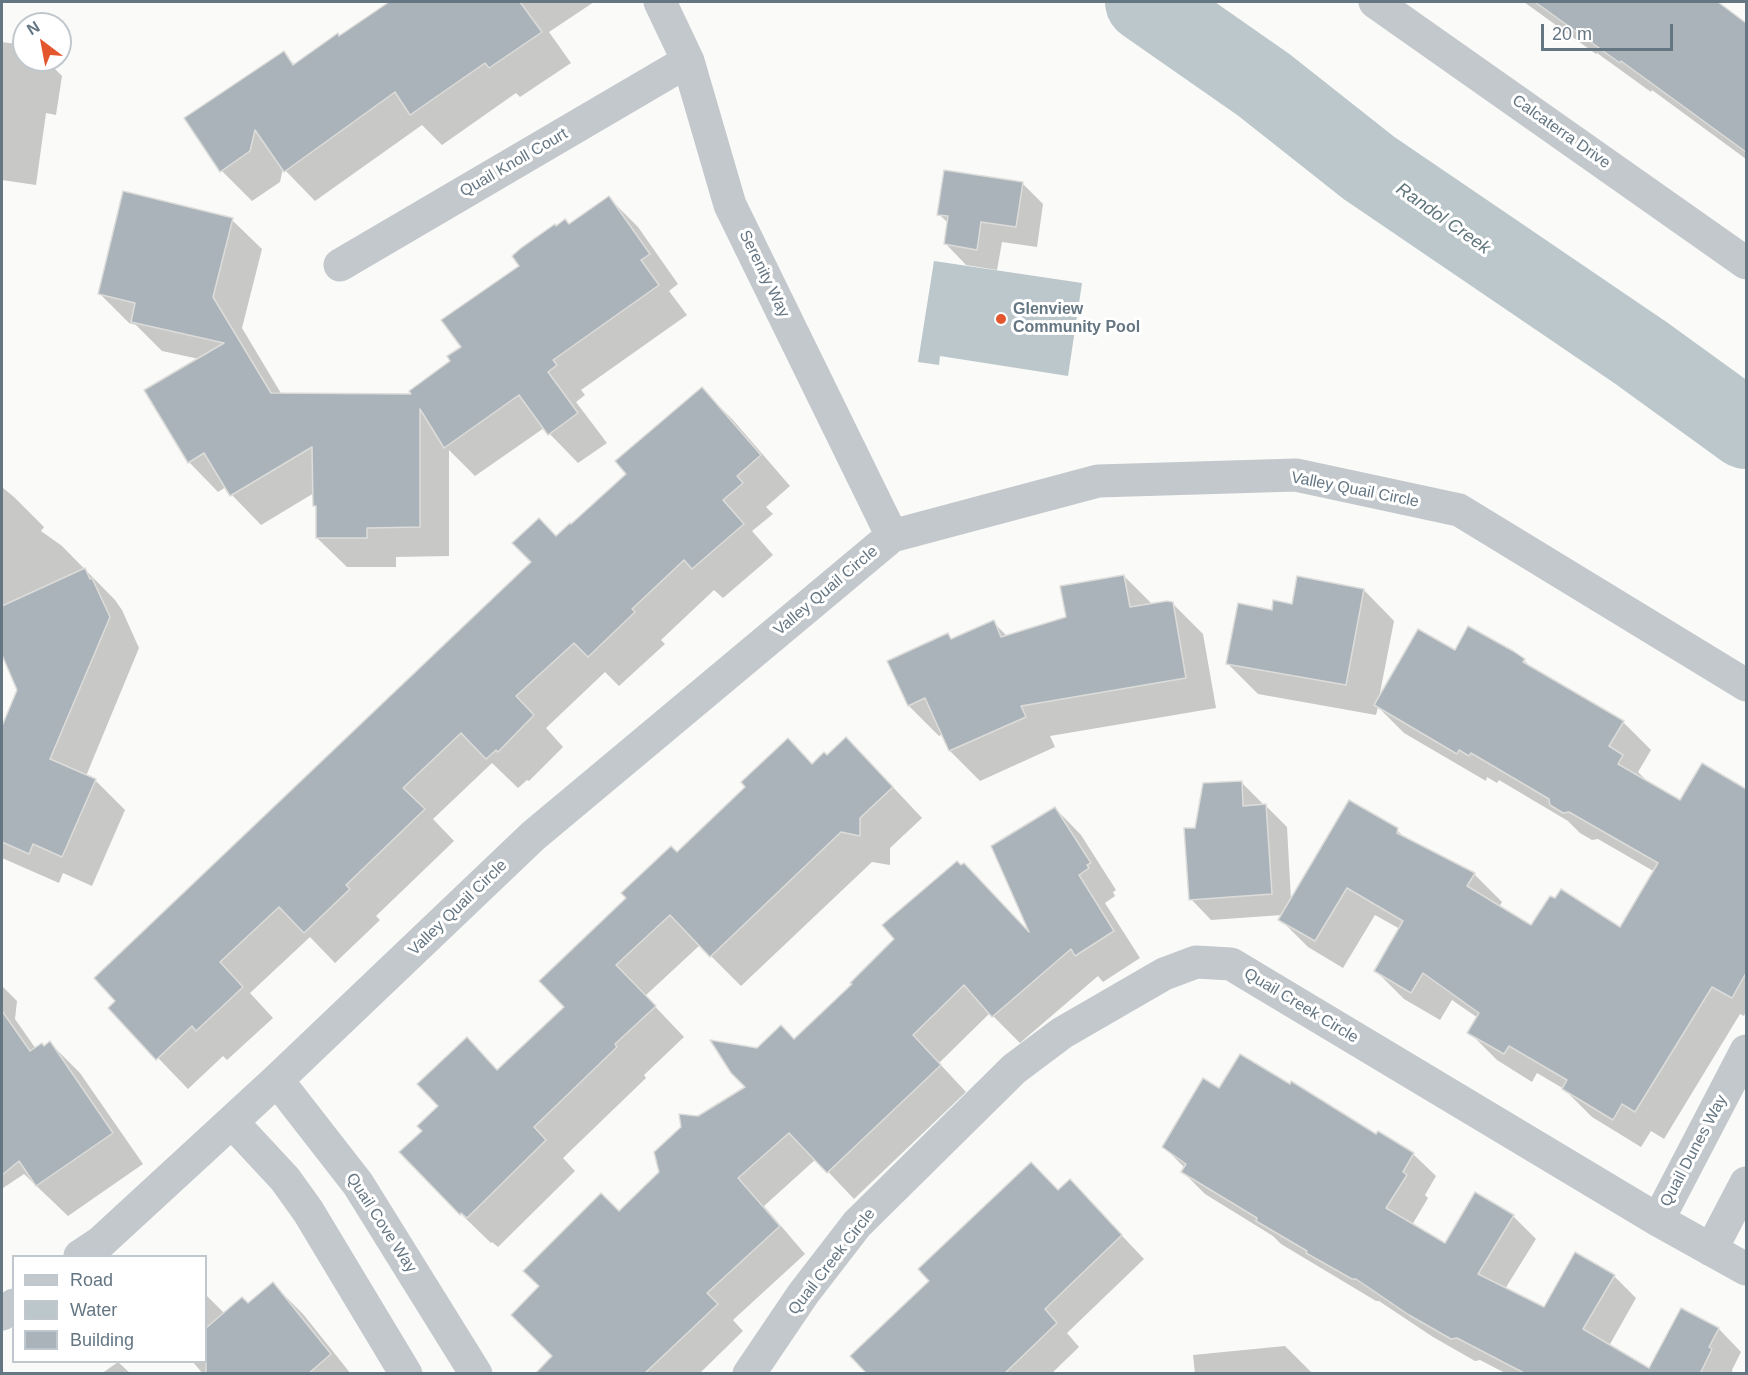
<!DOCTYPE html>
<html>
<head>
<meta charset="utf-8">
<style>
  body { margin:0 }
  #map { position:relative; width:1748px; height:1375px; overflow:hidden; background:#fafaf8; font-family:Helvetica,sans-serif }
  canvas { display:block }
  .frame { position:absolute; inset:0; border:3px solid #657683; pointer-events:none }
  .legend { position:absolute; left:12px; top:1255px; width:195px; height:108px; box-sizing:border-box; background:#fff; border:2px solid #c1c8cd; margin:0; padding:8px 10px; list-style:none; font-size:18px; color:#657683 }
  .legend li { display:flex; align-items:center; gap:12px; height:30px }
  .legend b { width:30px; border:2px solid #c1c8cd }
  .north { position:absolute; left:12px; top:12px; width:60px; height:60px; box-sizing:border-box; background:#fff; border:2px solid #c1c8cd; border-radius:50%; rotate:328deg; font-size:16px; font-weight:700; line-height:24px; text-align:center; color:#657683 }
  .north::after { content:''; display:block; margin:auto; width:21px; height:27px; background:#e4572e; clip-path:polygon(50% 0,100% 100%,50% 72%,0 100%) }
  .scale { position:absolute; left:1541px; top:24px; width:132px; height:27px; box-sizing:border-box; border:3px solid #657683; border-top:0; padding-left:8px; font-size:18px; line-height:21px; white-space:nowrap; color:#657683; -webkit-text-stroke:4px #fff; paint-order:stroke }
</style>
</head>
<body>
<div id="map">
<canvas width="1748" height="1375"></canvas>
<div class="frame"></div>
<ul class="legend">
<li><b style="height:8px;background:#c3c8cc"></b>Road</li>
<li><b style="height:16px;background:#bbc7cb"></b>Water</li>
<li><b style="height:16px;background:#aab3b9"></b>Building</li>
</ul>
<div class="north">N</div>
<div class="scale">20 m</div>
</div>
<script>
const ctx = document.querySelector('canvas').getContext('2d');
ctx.lineJoin = 'round';
function fill(path, color) { ctx.fillStyle = color; ctx.fill(path, 'evenodd'); }
const toPath = rows => new Path2D(rows.map(r => 'M' + r).join(''));
function stroke(path, color, width, dash) { ctx.strokeStyle = color; ctx.lineWidth = width; ctx.lineCap = dash ? 'butt' : 'round'; ctx.setLineDash(dash || []); ctx.stroke(path); }
function label(font, color, halo, rows, align = 'center') {
  ctx.font = font + ' Helvetica,sans-serif'; ctx.lineWidth = 6; ctx.setLineDash([]); ctx.textBaseline = 'middle'; ctx.strokeStyle = halo; ctx.fillStyle = color; for (const [text, x, y, turn = 0] of rows) {
    ctx.save(); ctx.translate(x, y); ctx.rotate((+turn || 0) * Math.PI / 180); ctx.textAlign = isNaN(turn) ? turn : align; if (halo) ctx.strokeText(text, 0, 0); ctx.fillText(text, 0, 0); ctx.restore();
  }
}
const water = toPath([
  [934,261,1082,283,1068,376,940,356,939,365,918,362]
]);
const shadow = toPath([
  [391,2,594,2,549,32,571,63,520,97,516,93,442,145,422,125,315,201,283,168,280,182,252,201,222,171,186,119,283,53,295,65],
  [1524,2,1716,2,1746,25,1746,159,1652,90,1651,92,1597,53,1596,54],
  [2,42,24,45,24,60,46,60,62,76,56,115,46,113,36,185,2,180],
  [1022,183,1043,204,1037,247,1002,242,997,270,966,265,946,244,949,224,939,214],
  [609,198,638,227,678,284,669,291,687,315,581,390,585,395,576,402,607,443,578,463,544,428,475,476,449,450,449,556,396,557,396,567,347,567,317,538,318,509,314,505,314,493,261,525,232,495,226,487,218,492,189,462,149,397,199,359,162,351,136,325,129,323,100,294,232,220,262,249,242,328,282,395,414,395,452,362,521,267,556,227,570,226],
  [702,389,733,420,790,486,766,507,773,514,752,531,773,555,723,598,714,590,661,640,665,644,619,686,605,672,546,728,563,747,529,781,527,780,518,788,492,763,433,819,454,841,376,916,380,920,335,963,310,937,250,993,273,1018,227,1060,223,1056,188,1089,110,1008,556,537,571,526,628,474],
  [2,487,14,497,44,527,41,531,62,546,115,600,122,610,139,648,86,776,95,780,125,810,92,886,63,873,59,883,2,858,2,730,19,690,2,652],
  [1124,576,1153,605,1172,603,1203,634,1216,708,1050,736,1055,747,980,781,950,751,943,734,939,736,909,706,889,661,948,635,953,640,993,622,1007,636,1068,618],
  [1364,590,1394,621,1379,698,1455,652,1524,660,1531,668,1623,722,1651,750,1638,772,1650,784,1681,802,1703,765,1746,791,1746,1011,1744,1016,1740,1014,1664,1139,1651,1131,1641,1147,1592,1117,1564,1089,1537,1073,1532,1082,1497,1060,1469,1032,1478,1018,1452,1000,1440,1020,1404,999,1376,971,1400,929,1375,915,1343,968,1308,947,1280,919,1282,915,1211,920,1191,899,1196,829,1241,782,1262,803,1262,806,1266,806,1287,827,1291,900,1397,830,1407,840,1474,874,1502,902,1499,907,1531,927,1621,929,1655,872,1598,839,1592,840,1580,833,1568,821,1499,780,1497,783,1487,777,1486,781,1404,733,1378,707,1376,715,1258,694,1228,664,1273,612],
  [827,757,876,769,922,818,890,848,890,865,872,862,741,986,700,945,645,996,684,1037,644,1075,646,1078,563,1158,575,1171,498,1247,492,1242,491,1243,461,1214,424,1131,440,1106,466,1039,498,1071,566,1007,677,854],
  [1055,808,1081,835,1116,890,1113,892,1115,896,1105,903,1140,958,1103,982,1098,976,1020,1043,990,1013,939,1063,966,1092,854,1199,816,1159,764,1206,805,1254,733,1320,743,1331,699,1374,572,1374,619,1213,661,1173,699,1118,747,1088,757,1050,794,1040,1031,935],
  [2,986,17,1001,15,1019,36,1049,44,1047,50,1043,80,1073,143,1164,68,1216,24,1174,3,1188,2,1187],
  [1220,1091,1377,1136,1413,1154,1436,1176,1425,1195,1428,1198,1412,1225,1445,1245,1513,1216,1536,1239,1505,1289,1544,1309,1614,1276,1636,1298,1609,1346,1650,1370,1682,1310,1719,1329,1741,1352,1732,1370,1733,1374,1507,1374,1480,1360,1475,1361,1433,1337,1379,1301,1376,1301,1281,1244,1273,1236,1205,1194,1183,1172,1185,1168,1164,1147],
  [1059,1192,1093,1205,1144,1259,1067,1333,1079,1347,1051,1374,869,1374,932,1281],
  [273,1284,303,1314,351,1374,203,1374,193,1362,206,1362,206,1295,225,1314,248,1305],
  [1285,1346,1313,1374,1195,1374,1193,1355],
  [118,1362,131,1374,101,1374]
]);
const river = toPath([
  [1145,2,1264,85,1369,168,1641,353,1746,429]
]);
const building = toPath([
  [389,2,520,2,542,32,489,68,485,63,410,115,395,92,284,172,255,130,250,151,220,172,184,118,284,51,293,65,338,33,339,36,389,2],
  [1535,2,1718,2,1746,23,1746,152,1621,61,1620,63,1535,2],
  [944,170,1023,182,1016,227,981,222,977,250,944,244,948,216,937,215,944,170],
  [123,191,233,218,213,297,271,393,411,394,409,391,450,361,447,356,461,347,441,320,519,266,512,256,521,248,555,224,556,226,565,219,569,224,609,196,650,254,641,260,659,285,553,360,557,365,548,372,578,413,548,435,519,395,444,448,420,409,420,527,367,528,367,538,316,538,316,506,313,506,312,447,230,496,204,453,188,463,144,390,224,343,131,322,135,303,98,294,123,191],
  [702,387,761,455,737,476,743,483,723,500,744,524,692,569,684,560,632,609,635,612,588,657,574,643,516,696,534,715,498,752,496,750,486,759,461,733,403,788,425,809,346,885,350,889,304,933,279,907,220,962,243,987,196,1031,192,1026,156,1060,108,1008,115,1001,94,978,531,562,512,543,539,518,556,536,570,523,571,524,626,474,615,461,702,387],
  [85,568,90,579,92,578,110,617,50,759,96,779,62,857,33,844,29,854,2,842,2,726,17,690,2,655,2,606,85,568],
  [1124,575,1130,607,1167,601,1173,602,1186,678,1021,706,1026,717,949,751,925,698,908,706,887,661,948,633,951,639,994,620,1001,637,1066,617,1060,586,1124,575],
  [1297,576,1364,589,1346,685,1226,664,1238,603,1272,610,1273,600,1292,604,1297,576],
  [1468,626,1513,651,1525,659,1523,662,1624,721,1609,746,1623,755,1618,764,1680,800,1702,763,1746,789,1746,973,1732,998,1712,987,1635,1112,1622,1104,1613,1120,1562,1089,1567,1080,1509,1046,1504,1054,1467,1033,1479,1013,1423,973,1411,993,1374,971,1403,921,1347,888,1315,941,1278,920,1349,800,1398,828,1397,833,1475,873,1467,886,1531,925,1550,896,1555,898,1561,889,1620,927,1658,863,1569,812,1563,813,1550,805,1549,799,1471,753,1469,756,1459,750,1457,754,1374,705,1418,629,1455,650,1468,626],
  [846,737,893,787,860,818,860,836,841,832,710,957,670,915,616,965,656,1006,615,1044,617,1047,534,1127,546,1140,467,1218,461,1213,460,1215,399,1152,422,1131,417,1126,438,1106,417,1084,467,1037,497,1070,564,1007,539,981,626,898,621,893,671,846,677,852,745,787,741,782,788,738,812,764,824,752,827,755,846,737],
  [1242,781,1243,806,1266,804,1272,894,1189,900,1184,828,1195,828,1203,783,1242,781],
  [1055,807,1091,863,1087,865,1089,868,1079,875,1114,931,1075,956,1071,949,992,1017,964,985,913,1035,941,1065,827,1173,789,1133,738,1178,780,1226,707,1293,718,1304,644,1374,535,1374,552,1356,511,1315,539,1286,523,1271,601,1193,619,1211,659,1172,654,1152,681,1127,679,1114,698,1116,745,1087,731,1073,710,1040,757,1048,781,1025,794,1039,852,984,850,983,894,939,882,925,957,861,961,865,964,863,1029,932,991,846,1055,807],
  [2,1011,30,1051,42,1043,44,1046,50,1041,113,1133,36,1186,19,1161,2,1175,2,1011],
  [1240,1054,1290,1084,1291,1081,1376,1134,1378,1131,1414,1153,1403,1172,1407,1175,1386,1208,1445,1243,1475,1192,1514,1215,1478,1274,1544,1307,1575,1252,1615,1275,1583,1329,1649,1368,1681,1308,1719,1328,1709,1347,1712,1349,1700,1374,1526,1374,1457,1338,1451,1339,1409,1315,1356,1279,1352,1279,1306,1253,1307,1251,1256,1221,1257,1218,1181,1172,1186,1164,1162,1147,1203,1078,1219,1088,1240,1054],
  [1031,1162,1058,1190,1070,1179,1122,1235,1045,1309,1057,1323,1004,1374,867,1374,850,1356,929,1281,918,1269,1031,1162],
  [273,1282,331,1354,308,1374,206,1374,206,1328,242,1297,248,1303,273,1282]
]);
const street = toPath([
  [660,2,688,61,730,205,892,536],
  [1375,2,1746,263],
  [340,265,688,61],
  [277,1080,358,1184,476,1374],
  [232,1122,285,1179,308,1211,406,1374],
  [1658,1220,1746,1051],
  [1711,1250,1746,1183],
  [80,1256,101,1242,277,1080,533,836,892,536,1098,481,1296,475,1459,510,1746,685],
  [2,1314,14,1305],
  [749,1374,803,1294,857,1224,1014,1069,1062,1033,1164,974,1196,962,1231,964,1658,1220,1746,1269]
]);
const markers = [
  [1001,319,6,"#e4572e"]
];
const streetNames = [
  ["Calcaterra Drive",1561,132,35],
  ["Quail Knoll Court",514,163,-30],
  ["Serenity Way",764,274,64],
  ["Valley Quail Circle",1355,490,11],
  ["Valley Quail Circle",826,591,-40],
  ["Valley Quail Circle",458,908,-44],
  ["Quail Creek Circle",1301,1006,31],
  ["Quail Dunes Way",1694,1151,-62],
  ["Quail Cove Way",381,1223,57],
  ["Quail Creek Circle",832,1262,-52]
];
const poiNames = [
  ["Glenview",1013,310],
  ["Community Pool",1013,328]
];
const waterNames = [
  ["Randol Creek",1443,219,35]
];
fill(water, '#bbc7cb');
fill(shadow, '#0003');
stroke(river, '#bbc7cb', 80);
fill(building, '#aab3b9');
stroke(building, '#dcdcda', 1.5);
stroke(street, '#c3c8cc', 33);
for (const [x, y, r, color] of markers) { const dot = new Path2D(); dot.arc(x, y, r, 0, 2 * Math.PI); ctx.fillStyle = color; ctx.fill(dot); stroke(dot, '#fff', 2); }
label('16px', '#657683', '#fff', streetNames);
label('bold 16px', '#657683', '#fff', poiNames, 'left');
label('italic 18px', '#60757c', '#fff', waterNames);
</script>
</body>
</html>
